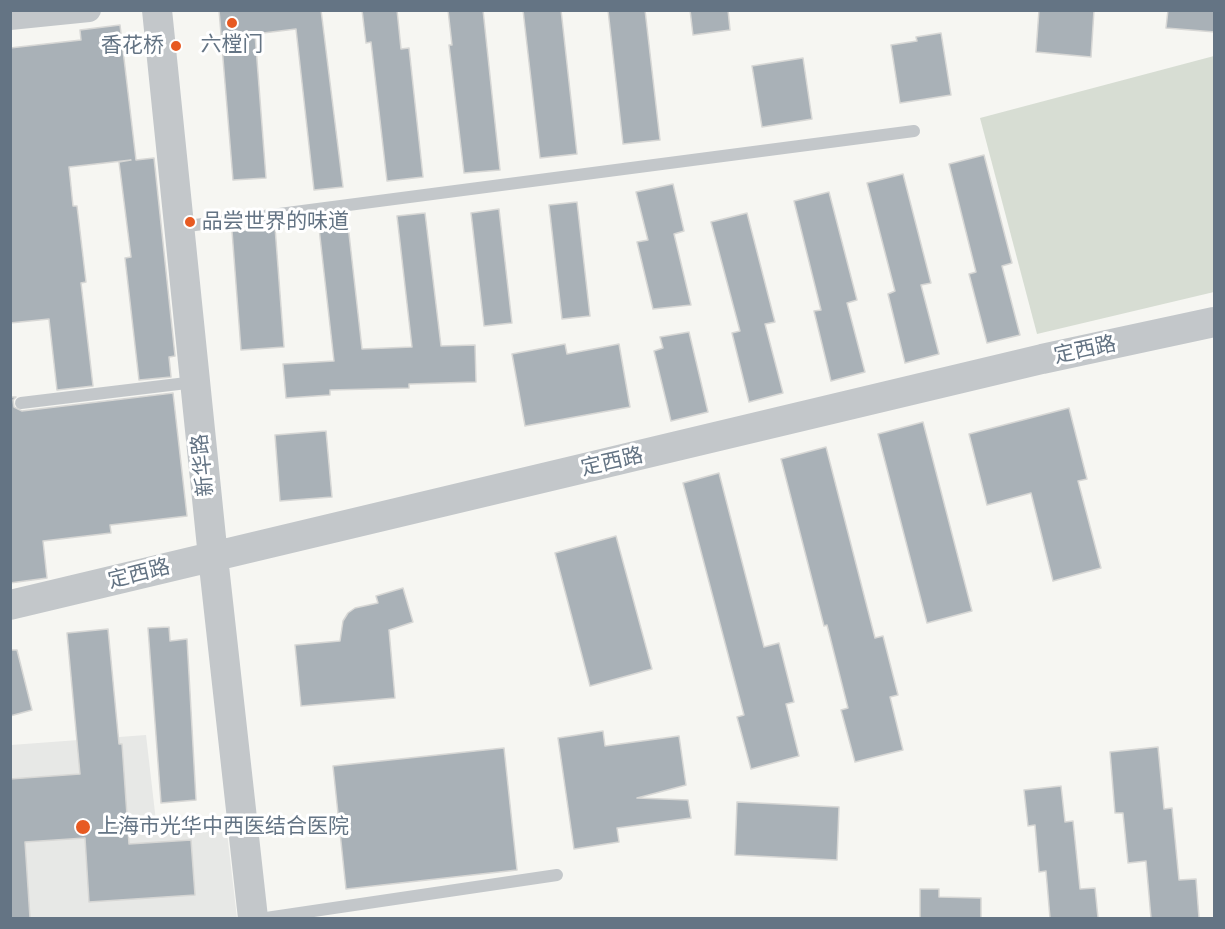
<!DOCTYPE html>
<html>
<head>
<meta charset="utf-8">
<style>
  body { margin:0 }
  #map { position:relative; width:1225px; height:929px; overflow:hidden; background:#f6f6f2; font-family:"Alegreya Sans",sans-serif }
  canvas { display:block }
  .frame { position:absolute; inset:0; border:12px solid #647484; pointer-events:none }
</style>
</head>
<body>
<div id="map">
<canvas width="1225" height="929"></canvas>
<div class="frame"></div>
</div>
<script>
const ctx = document.querySelector('canvas').getContext('2d');
ctx.lineJoin = 'round';
function fill(path, color) { ctx.fillStyle = color; ctx.fill(path, 'evenodd'); }
const toPath = rows => new Path2D(rows.map(r => 'M' + r).join(''));
function stroke(path, color, width, dash) { ctx.strokeStyle = color; ctx.lineWidth = width; ctx.lineCap = dash ? 'butt' : 'round'; ctx.setLineDash(dash || []); ctx.stroke(path); }
function label(font, color, halo, rows, align = 'center') {
  ctx.font = font + ' "Alegreya Sans","Noto Sans SC",sans-serif'; ctx.lineWidth = 6; ctx.setLineDash([]); ctx.textBaseline = 'middle'; ctx.strokeStyle = halo; ctx.fillStyle = color; for (const [text, x, y, turn = 0] of rows) {
    ctx.save(); ctx.translate(x, y); ctx.rotate((+turn || 0) * Math.PI / 180); ctx.textAlign = isNaN(turn) ? turn : align; if (halo) ctx.strokeText(text, 0, 0); ctx.fillText(text, 0, 0); ctx.restore();
  }
}
const built = toPath([
  [146,735,157,830,226,824,237,918,11,918,11,745]
]);
const green = toPath([
  [1214,56,1214,292,1037,334,980,118]
]);
const building = toPath([
  [219,10,321,10,343,187,314,190,296,29,255,34,266,178,233,180,219,10],
  [362,10,397,10,401,49,409,48,423,177,387,181,371,42,366,43,362,10],
  [448,10,483,10,500,170,464,173,449,45,452,45,448,10],
  [523,10,561,10,577,154,540,158,523,10],
  [608,10,645,10,660,140,623,144,608,10],
  [690,10,728,10,730,30,693,35,690,10],
  [1039,10,1094,10,1091,57,1036,52,1039,10],
  [1168,10,1215,10,1215,32,1166,28,1168,10],
  [120,25,136,160,154,158,175,356,169,357,171,377,139,380,125,258,131,257,119,162,131,160,69,167,73,206,77,206,86,282,81,283,93,386,57,390,49,319,10,323,10,48,81,40,80,30,120,25],
  [941,33,951,95,900,103,891,45,917,41,916,37,941,33],
  [803,58,812,119,762,127,752,66,803,58],
  [984,155,1012,263,1002,266,1020,335,987,343,969,274,976,272,949,164,984,155],
  [903,174,931,283,921,285,939,354,905,363,888,294,895,291,867,183,903,174],
  [673,184,684,231,674,234,691,305,653,309,637,242,648,240,636,192,673,184],
  [829,192,857,300,847,303,865,372,831,381,814,311,821,310,794,201,829,192],
  [577,202,590,316,562,319,549,205,577,202],
  [499,209,512,323,484,326,471,213,499,209],
  [425,213,441,346,475,345,476,382,409,384,409,388,330,390,330,395,286,398,283,364,334,361,319,228,348,225,362,349,412,347,397,216,425,213],
  [747,213,775,322,765,324,783,393,749,402,732,333,740,331,711,222,747,213],
  [275,227,284,347,241,350,232,231,275,227],
  [689,332,708,412,671,421,654,351,663,348,660,337,689,332],
  [565,344,567,354,619,344,630,407,525,426,512,354,565,344],
  [173,393,187,516,110,525,111,533,43,541,47,578,10,583,10,397,16,397,13,400,14,407,22,411,173,393],
  [1069,408,1087,479,1078,481,1101,568,1053,581,1031,493,987,505,969,434,1069,408],
  [923,422,972,611,927,623,878,434,923,422],
  [326,431,332,497,280,501,275,435,326,431],
  [826,447,875,638,883,636,898,695,890,697,903,750,855,762,841,710,848,708,827,625,824,626,781,459,826,447],
  [719,473,764,647,779,643,794,702,786,704,799,756,751,769,737,717,744,715,683,483,719,473],
  [616,536,652,669,590,686,555,553,616,536],
  [403,588,413,622,389,630,395,698,301,706,295,645,340,641,343,621,348,613,355,608,378,603,376,596,403,588],
  [169,627,170,641,187,639,196,800,161,803,148,628,169,627],
  [108,629,119,744,122,744,129,844,191,840,195,895,89,902,85,838,25,842,30,918,10,918,10,779,80,774,67,633,108,629],
  [10,650,17,650,32,710,10,716,10,650],
  [603,731,605,746,679,736,686,785,637,798,688,800,691,818,617,828,619,842,574,849,558,738,603,731],
  [1158,747,1164,809,1172,808,1179,880,1196,879,1199,918,1151,918,1146,861,1128,863,1123,813,1115,813,1110,752,1158,747],
  [504,748,517,870,346,889,333,766,504,748],
  [1061,786,1065,822,1073,821,1080,889,1095,888,1098,918,1050,918,1046,871,1039,872,1035,825,1028,826,1024,790,1061,786],
  [737,802,839,807,837,860,735,855,737,802],
  [920,889,939,889,939,897,981,898,981,918,920,918,920,889]
]);
const service = toPath([
  [180,227,914,131],
  [21,403,195,382],
  [266,918,557,875]
]);
const minor = toPath([
  [10,18,89,10]
]);
const tertiary = toPath([
  [157,10,213,557,253,918],
  [10,605,1042,359,1214,322]
]);
const markers = [
  [232,23,6,"#e75a22"],
  [176,46,6,"#e75a22"],
  [190,222,6,"#e75a22"],
  [83,827,8,"#e75a22"]
];
const poiNames = [
  ["六樘门",232,45,"center"],
  ["香花桥",164,46,"right"],
  ["品尝世界的味道",202,222],
  ["上海市光华中西医结合医院",97,827]
];
const streetNames = [
  ["定西路",1085,350,-12],
  ["定西路",612,462,-13],
  ["新华路",203,465,-96],
  ["定西路",139,574,-14]
];
fill(built, '#e7e8e6');
fill(green, '#d7ddd3');
fill(building, '#a9b1b7');
stroke(building, '#d7d7d5', 1.5);
stroke(service, '#c3c7ca', 12);
stroke(minor, '#c3c7ca', 24);
stroke(tertiary, '#c3c7ca', 30);
for (const [x, y, r, color] of markers) { const dot = new Path2D(); dot.arc(x, y, r, 0, 2 * Math.PI); ctx.fillStyle = color; ctx.fill(dot); stroke(dot, '#fff', 2); }
label('21px', '#647484', '#fff', poiNames, 'left');
label('21px', '#647484', '#fff', streetNames);
</script>
</body>
</html>
